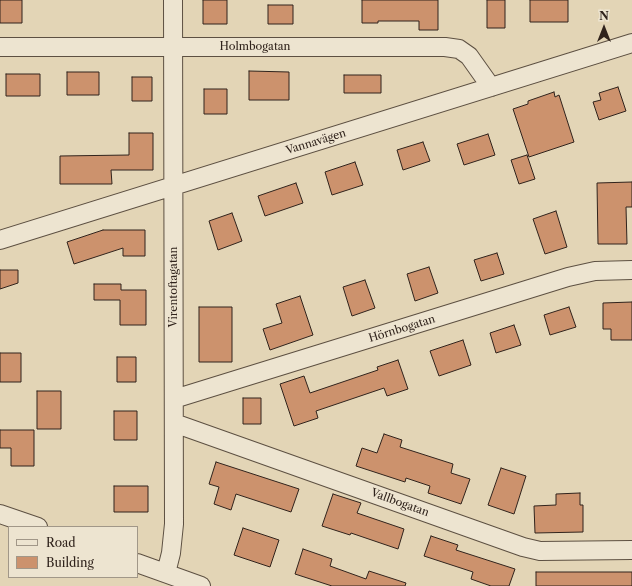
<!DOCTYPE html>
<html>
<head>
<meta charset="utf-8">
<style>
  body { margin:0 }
  #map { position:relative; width:632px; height:586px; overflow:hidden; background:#e3d5b6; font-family:"Libre Caslon Text",serif }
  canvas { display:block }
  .legend { position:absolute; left:8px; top:526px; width:130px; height:52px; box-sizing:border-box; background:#ede4d0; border:1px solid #a19788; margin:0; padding:5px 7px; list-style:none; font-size:12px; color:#30231c }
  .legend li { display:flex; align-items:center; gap:8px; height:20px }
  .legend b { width:20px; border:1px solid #a19788 }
  .north { position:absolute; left:584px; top:8px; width:40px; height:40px; -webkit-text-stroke:3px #ede4d0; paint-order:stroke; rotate:0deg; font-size:11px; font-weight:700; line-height:16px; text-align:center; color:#30231c }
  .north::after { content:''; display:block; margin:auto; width:14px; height:18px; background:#30231c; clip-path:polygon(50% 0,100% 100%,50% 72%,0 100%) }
</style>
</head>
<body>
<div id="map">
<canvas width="632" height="586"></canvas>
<ul class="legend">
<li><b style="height:5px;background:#ede4d0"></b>Road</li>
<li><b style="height:11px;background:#cc926d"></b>Building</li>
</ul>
<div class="north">N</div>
</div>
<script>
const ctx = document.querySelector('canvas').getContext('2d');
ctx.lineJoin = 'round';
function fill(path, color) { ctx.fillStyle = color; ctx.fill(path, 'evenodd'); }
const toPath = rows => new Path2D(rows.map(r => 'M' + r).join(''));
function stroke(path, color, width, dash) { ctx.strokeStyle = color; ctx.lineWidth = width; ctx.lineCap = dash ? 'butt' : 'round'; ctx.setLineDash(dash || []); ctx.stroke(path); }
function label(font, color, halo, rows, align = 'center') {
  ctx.font = font + ' "Libre Caslon Text",serif'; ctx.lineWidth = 3; ctx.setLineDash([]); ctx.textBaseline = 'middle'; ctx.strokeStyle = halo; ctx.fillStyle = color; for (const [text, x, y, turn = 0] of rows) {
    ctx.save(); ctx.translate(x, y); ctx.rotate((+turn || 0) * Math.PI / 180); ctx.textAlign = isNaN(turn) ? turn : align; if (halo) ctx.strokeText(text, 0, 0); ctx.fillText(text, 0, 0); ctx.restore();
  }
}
const building = toPath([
  [0,0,22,0,22,23,0,23,0,0],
  [203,0,227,0,227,24,203,24,203,0],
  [362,0,438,0,438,30,419,30,419,21,378,21,378,23,362,23,362,0],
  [487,0,505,0,505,28,487,28,487,0],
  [530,0,568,0,568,22,530,22,530,0],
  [268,5,293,5,293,24,268,24,268,5],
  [249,71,289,72,289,100,249,100,249,71],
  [67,72,99,72,99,95,67,95,67,72],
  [6,74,40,74,40,96,6,96,6,74],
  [344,75,381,75,381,93,344,93,344,75],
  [132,77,152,77,152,101,132,101,132,77],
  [618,87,626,111,599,120,593,102,601,100,599,93,618,87],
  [204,89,227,89,227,114,204,114,204,89],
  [554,92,555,97,559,95,574,142,529,157,513,109,528,104,528,101,554,92],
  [129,133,153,133,153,170,111,170,112,184,60,184,60,156,129,155,129,133],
  [488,134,495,155,464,165,457,144,488,134],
  [423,142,430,161,403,170,397,150,423,142],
  [527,155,535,179,519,184,511,160,527,155],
  [355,162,363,185,332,195,325,172,355,162],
  [632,182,632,207,626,207,627,244,598,244,597,183,632,182],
  [296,183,303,203,265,216,258,196,296,183],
  [556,211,567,247,545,254,533,219,556,211],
  [232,213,242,241,218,250,209,221,232,213],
  [103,230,145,230,145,256,123,256,123,248,74,264,67,242,103,230],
  [497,253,504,274,481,281,474,260,497,253],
  [429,267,438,293,415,301,407,274,429,267],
  [0,270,18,270,18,283,0,289,0,270],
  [365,280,375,308,352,316,343,287,365,280],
  [94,284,121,284,121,290,146,290,146,325,120,325,120,300,94,300,94,284],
  [300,296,313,335,270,350,263,329,282,323,276,304,300,296],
  [632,302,632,340,611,340,611,329,603,329,603,303,632,302],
  [199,307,232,307,232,362,199,362,199,307],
  [569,307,576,327,550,335,544,315,569,307],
  [514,325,521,345,496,353,490,333,514,325],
  [463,340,471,365,439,376,430,351,463,340],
  [0,353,21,353,21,382,0,382,0,353],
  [117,357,136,357,136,382,117,382,117,357],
  [398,360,408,389,387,396,384,388,316,411,318,418,294,426,280,384,304,376,310,393,378,370,377,367,398,360],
  [37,391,61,391,61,429,37,429,37,391],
  [243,398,261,398,261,424,243,424,243,398],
  [114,411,137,411,137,440,114,440,114,411],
  [0,430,34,430,34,466,11,466,11,448,0,448,0,430],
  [384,434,402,440,400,447,453,464,451,473,470,479,461,504,428,493,430,486,406,478,405,482,356,466,362,448,377,453,384,434],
  [216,462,299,489,291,512,236,494,231,510,214,504,219,487,209,484,216,462],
  [501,468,526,476,514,514,488,505,501,468],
  [114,486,148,486,148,512,114,512,114,486],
  [580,493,580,505,583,505,583,532,535,533,534,506,556,505,556,494,580,493],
  [333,494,361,503,357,513,404,529,398,549,351,533,350,535,322,526,333,494],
  [243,528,279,540,270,567,234,555,243,528],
  [431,536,458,545,456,550,515,569,509,586,491,586,471,579,473,572,424,556,431,536],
  [303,549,332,559,330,566,366,579,369,571,406,583,405,586,332,586,295,574,303,549],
  [536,572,632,572,632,586,536,586,536,572]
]);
const minor = toPath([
  [0,47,445,47,459,49,469,56,491,87],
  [0,240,632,43],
  [174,399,568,277,595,271,632,270],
  [174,423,523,547,540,551,632,550],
  [0,514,38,527],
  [137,563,201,586],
  [166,573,171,553,174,524,173,0]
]);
const streetNames = [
  ["Holmbogatan",255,47],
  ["Vannavägen",316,142,-17],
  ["Virentoftagatan",174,287,-90],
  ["Hörnbogatan",402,329,-17],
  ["Vallbogatan",400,503,20]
];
fill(building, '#cc926d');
stroke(building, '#30231c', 1);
stroke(minor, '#5d5042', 20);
stroke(minor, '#ede4d0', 18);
label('11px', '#30231c', '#ede4d0', streetNames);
</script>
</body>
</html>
